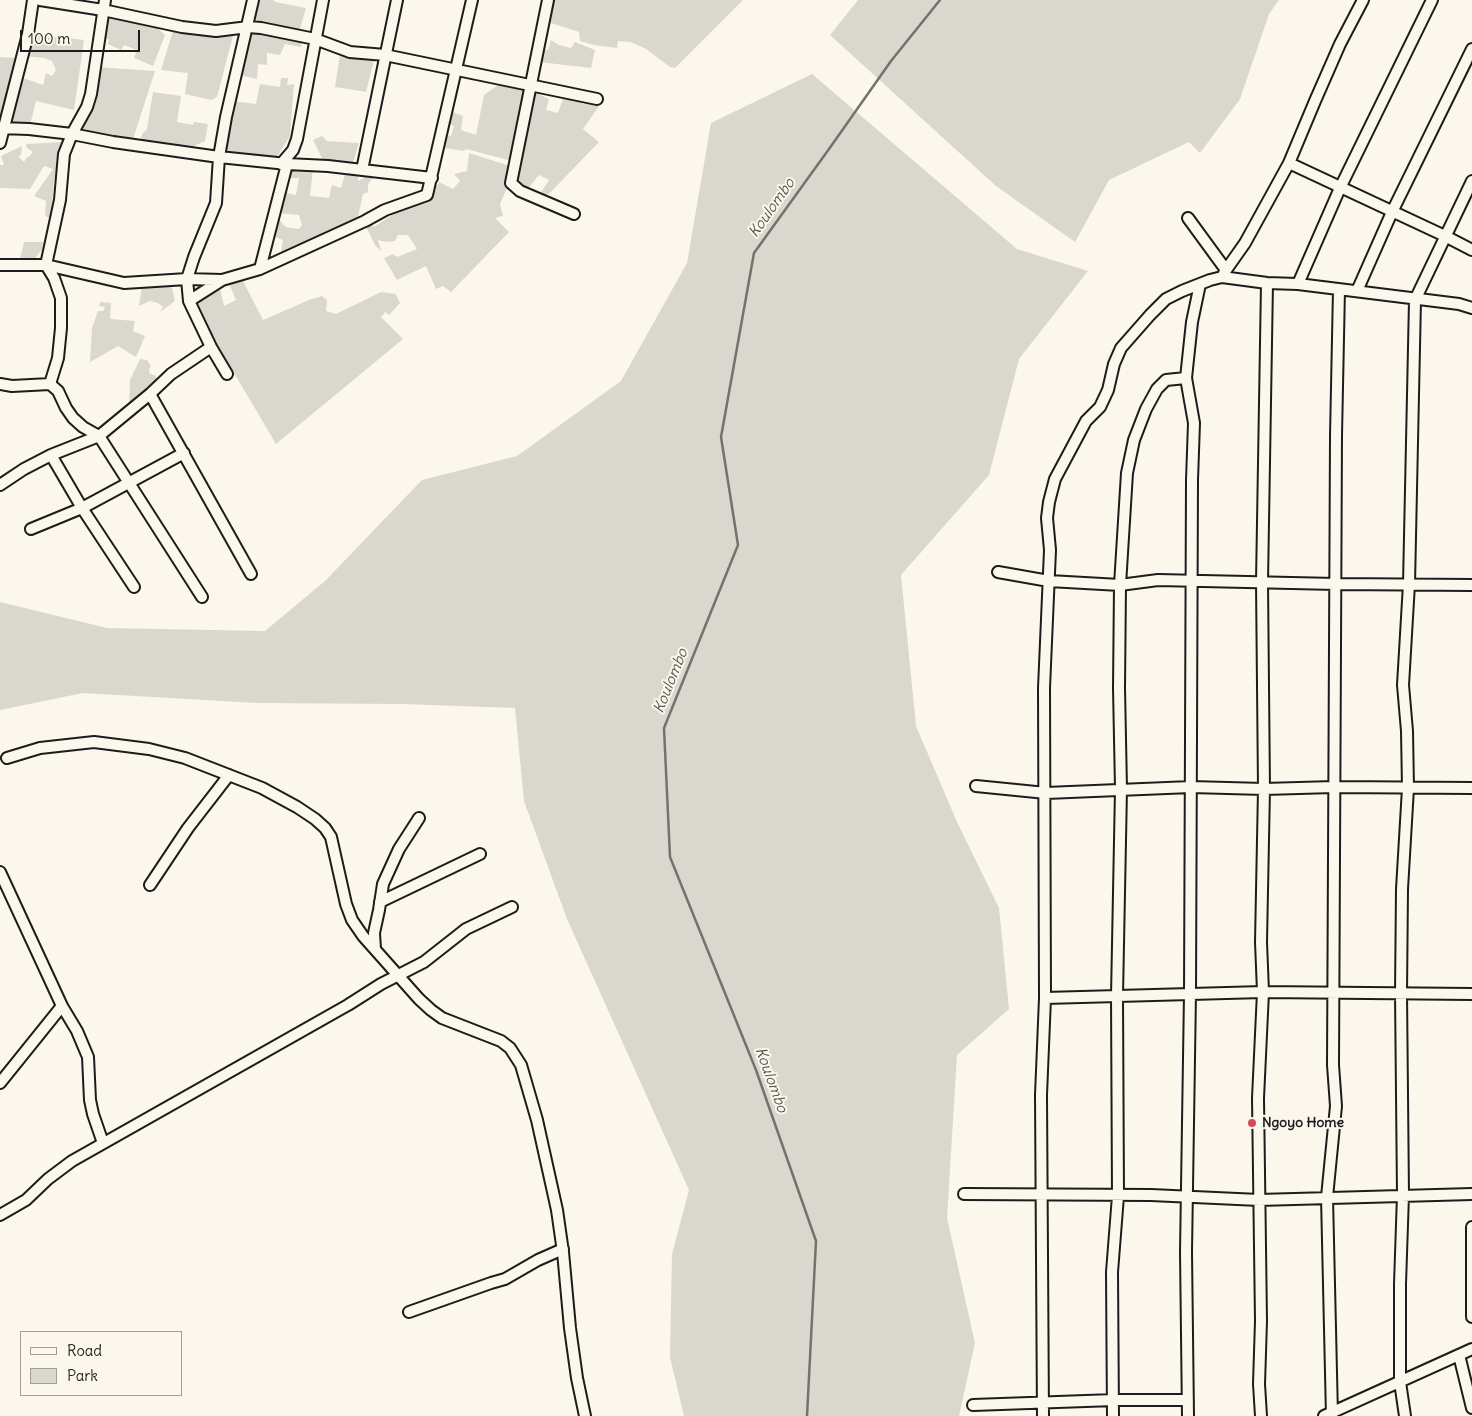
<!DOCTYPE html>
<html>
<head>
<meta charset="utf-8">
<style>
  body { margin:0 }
  #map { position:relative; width:1472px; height:1416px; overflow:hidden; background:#fbf7ec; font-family:Delius,sans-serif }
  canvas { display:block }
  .legend { position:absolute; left:20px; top:1331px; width:162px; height:65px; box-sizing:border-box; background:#fbf7ec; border:1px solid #a29f99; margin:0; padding:6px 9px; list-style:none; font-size:15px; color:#1c1c1c }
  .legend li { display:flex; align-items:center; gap:10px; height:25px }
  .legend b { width:25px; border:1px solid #a29f99 }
  .scale { position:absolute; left:20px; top:30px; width:120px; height:22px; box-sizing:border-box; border:2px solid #1c1c1c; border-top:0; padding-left:6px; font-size:15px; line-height:18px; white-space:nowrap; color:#1c1c1c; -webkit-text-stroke:4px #fbf7ec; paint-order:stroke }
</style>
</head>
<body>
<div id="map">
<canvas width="1472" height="1416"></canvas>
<ul class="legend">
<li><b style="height:6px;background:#fbf7ec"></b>Road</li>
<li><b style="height:14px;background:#dad7ce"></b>Park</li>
</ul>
<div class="scale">100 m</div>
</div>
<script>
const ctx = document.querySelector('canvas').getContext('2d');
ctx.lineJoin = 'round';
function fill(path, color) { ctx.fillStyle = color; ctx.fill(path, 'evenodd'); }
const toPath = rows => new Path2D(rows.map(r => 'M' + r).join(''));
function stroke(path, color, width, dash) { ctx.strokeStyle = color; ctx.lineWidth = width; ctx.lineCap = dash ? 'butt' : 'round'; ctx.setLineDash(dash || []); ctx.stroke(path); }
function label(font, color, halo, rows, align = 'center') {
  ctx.font = font + ' Delius,sans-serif'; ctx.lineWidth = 4; ctx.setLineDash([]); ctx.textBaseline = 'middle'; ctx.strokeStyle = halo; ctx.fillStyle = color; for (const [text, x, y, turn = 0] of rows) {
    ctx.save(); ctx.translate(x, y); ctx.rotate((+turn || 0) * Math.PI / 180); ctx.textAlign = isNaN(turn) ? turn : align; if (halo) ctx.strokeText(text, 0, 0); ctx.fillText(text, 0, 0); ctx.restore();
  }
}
const green = toPath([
  [255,0,274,0,275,2,306,8,299,32,251,24],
  [549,0,743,0,675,68,670,67,646,49,631,42,618,41,617,48,594,45,580,41,579,32,545,21],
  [858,0,1279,0,1269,14,1240,99,1200,153,1189,142,1109,180,1075,242,996,186,830,35],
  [105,15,156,27,165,35,153,66,134,58,137,50,124,45,121,50,108,44,109,39,100,39],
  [249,30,302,42,301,47,285,44,280,55,267,53,267,65,258,64,257,79,239,75],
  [173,31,234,32,217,97,211,100,185,94,188,73,161,70],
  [30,34,84,40,74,110,36,101,30,125,7,124,20,77,43,85,46,73,52,76,56,70,52,61,44,58,25,56],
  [551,40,559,45,571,48,575,42,595,50,591,68,539,62,540,50,548,50],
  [340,55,374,60,366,92,335,87],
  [0,57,15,58,0,125],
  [97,67,155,71,132,142,75,133],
  [812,74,1017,249,1088,271,1019,359,989,475,901,575,916,726,957,822,999,908,1009,1009,957,1055,947,1218,975,1343,959,1416,684,1416,670,1357,672,1254,689,1190,567,919,524,801,515,708,404,704,257,703,83,693,0,710,0,602,107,628,265,631,325,581,422,480,517,456,621,381,687,263,711,123],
  [281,78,288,78,287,85,294,84,290,136,275,160,223,154,232,101,256,104,260,84,280,87],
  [498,85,526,90,512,161,466,149,464,151,445,148,444,135,451,136,454,126,447,123,450,111,463,116,461,130,476,135,484,95],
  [531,91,549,99,546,110,558,113,564,96,571,97,572,100,580,100,583,104,587,100,600,103,599,106,583,129,599,142,544,199,528,193,531,189,540,194,549,180,539,175,526,191,513,181],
  [153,92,181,96,177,122,193,125,194,122,208,124,205,141,186,150,140,143,142,134,147,129],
  [322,136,327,141,359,143,352,166,325,164,313,140],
  [63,142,54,181,51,218,45,216,46,201,34,196,53,169,44,166,30,189,0,188,0,165,4,165,1,156,22,146,21,154,19,157,24,162,27,157,29,157,33,152,27,148,26,144],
  [469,153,510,166,507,188,500,204,503,216,495,218,509,232,451,292,443,286,436,289,426,266,397,280,384,258,393,254,397,257,417,249,408,235,398,235,395,241,386,242,378,240,381,251,375,245,365,225,370,223,374,227,392,215,391,210,433,195,434,184,437,186,439,182,453,189,460,181,454,174,467,171],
  [289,167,313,168,310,196,329,198,332,185,341,188,346,171,358,174,358,181,364,178,362,172,378,174,377,177,372,179,368,184,368,192,363,194,358,217,285,253,281,252,283,240,269,234,276,217,286,227,299,229,302,225,299,215,277,213,282,192,296,195,299,178,285,178],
  [24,242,43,242,42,249,32,263,19,263],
  [242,279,263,320,309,300,322,296,327,300,326,311,336,314,381,292,396,294,400,303,389,315,384,311,385,313,381,317,403,339,276,444,192,302,219,285,224,306,236,300,228,281],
  [162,283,172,288,175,301,160,312,163,307,158,303,150,301,139,306,142,285],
  [100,302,111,303,110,319,135,321,133,331,145,336,136,357,118,346,90,362,92,328,98,311,103,311,105,307,99,306],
  [140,359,147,360,151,366,149,369,150,374,155,375,157,379,129,404,130,380]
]);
const stream = toPath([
  [807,1416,816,1241,756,1070,670,857,664,728,738,545,721,437,754,253,829,149,891,61,940,0]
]);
const minor = toPath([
  [40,0,103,10,182,27,216,31,248,27,261,28,315,39,350,52,385,55,597,99],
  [548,0,511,183,520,191,574,214],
  [0,128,29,129,72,134,113,142,219,157,287,164,328,166,432,178],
  [0,143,28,34,33,0],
  [1289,163,1445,236,1472,250],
  [281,164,293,150,297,139,323,0],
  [362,170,397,0],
  [1188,218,1226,270],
  [0,265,46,265,124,283,187,279,222,280],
  [260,269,287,164],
  [1222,277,1226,270,1245,243,1289,163,1315,101,1340,44,1363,0],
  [1298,284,1340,188,1432,0],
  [1357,291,1392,212,1472,49],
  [189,301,222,280,260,269,365,221,385,210,427,195,472,0],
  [227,374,211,347,189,301,187,279,194,257,216,203,219,157,226,117,253,0],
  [0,384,12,386,50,384,58,391,66,408,73,418,83,427,99,436,202,597],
  [50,384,58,358,61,328,61,298,54,278,46,265,60,200,64,154,72,134,87,107,91,94,105,0],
  [150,394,251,574],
  [51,455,82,508,134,587],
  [0,485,24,469,51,455,99,436,150,394,171,374,211,347],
  [31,529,82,508,184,453],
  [998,572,1049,581,1120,585,1158,580,1336,584,1472,585],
  [7,758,40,748,94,742,149,749,185,758,262,788,297,807,315,819,325,828,331,837,346,904,352,920,363,936,419,999,431,1010,442,1018,501,1041,510,1048,521,1065,537,1120,557,1210,563,1252,570,1328,577,1378,585,1416],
  [976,786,1046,793,1191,787,1264,789,1334,787,1472,788],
  [0,872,62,1006,77,1031,88,1057,90,1100,93,1114,103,1143],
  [150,885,188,828,229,775],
  [380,902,480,854],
  [375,949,374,933,379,910,383,884,399,849,419,818],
  [1045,998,1263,992,1472,994],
  [0,1083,62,1006],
  [964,1194,1151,1195,1259,1200,1472,1194],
  [0,1215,26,1200,48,1179,72,1161,348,1005,381,984,424,962,466,929,512,907],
  [1472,1227,1472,1317],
  [409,1312,491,1283,505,1279,538,1260,563,1249],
  [1459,1355,1472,1408],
  [973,1405,1114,1400,1188,1400],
  [1043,1416,1041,1095,1045,998,1044,688,1050,550,1047,518,1049,502,1055,479,1086,421,1100,407,1108,390,1114,364,1121,348,1150,315,1166,299,1182,291,1210,280,1222,277,1267,283,1298,284,1459,304,1472,308],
  [1113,1416,1112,1272,1118,1196,1117,996,1121,789,1119,688,1120,585,1127,473,1134,440,1146,409,1157,389,1166,380,1186,378],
  [1188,1416,1186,1252,1190,994,1192,480,1194,423,1186,378,1192,322,1200,284],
  [1261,1416,1259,1384,1261,1321,1258,1098,1263,992,1261,942,1264,789,1262,582,1267,283],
  [1324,1416,1472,1349],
  [1332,1416,1327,1197,1336,1106,1333,1065,1336,436,1339,289],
  [1405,1416,1400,1382,1400,1284,1403,1195,1401,993,1402,889,1408,788,1407,731,1403,685,1409,584,1415,300,1472,181]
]);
const markers = [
  [1252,1123,5,"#d1495b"]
];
const poiNames = [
  ["Ngoyo Home",1262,1123]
];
const waterNames = [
  ["Koulombo",772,208,-55],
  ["Koulombo",671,681,-68],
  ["Koulombo",771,1080,70]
];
fill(green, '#dad7ce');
stroke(stream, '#74726e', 2.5);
stroke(minor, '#1c1c1c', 14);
stroke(minor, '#fbf7ec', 10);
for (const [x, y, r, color] of markers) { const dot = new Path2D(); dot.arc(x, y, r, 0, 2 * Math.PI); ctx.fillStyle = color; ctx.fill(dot); stroke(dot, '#fbf7ec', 2); }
label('bold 14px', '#1c1c1c', '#fbf7ec', poiNames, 'left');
label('italic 15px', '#575653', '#fbf7ec', waterNames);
</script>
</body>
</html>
